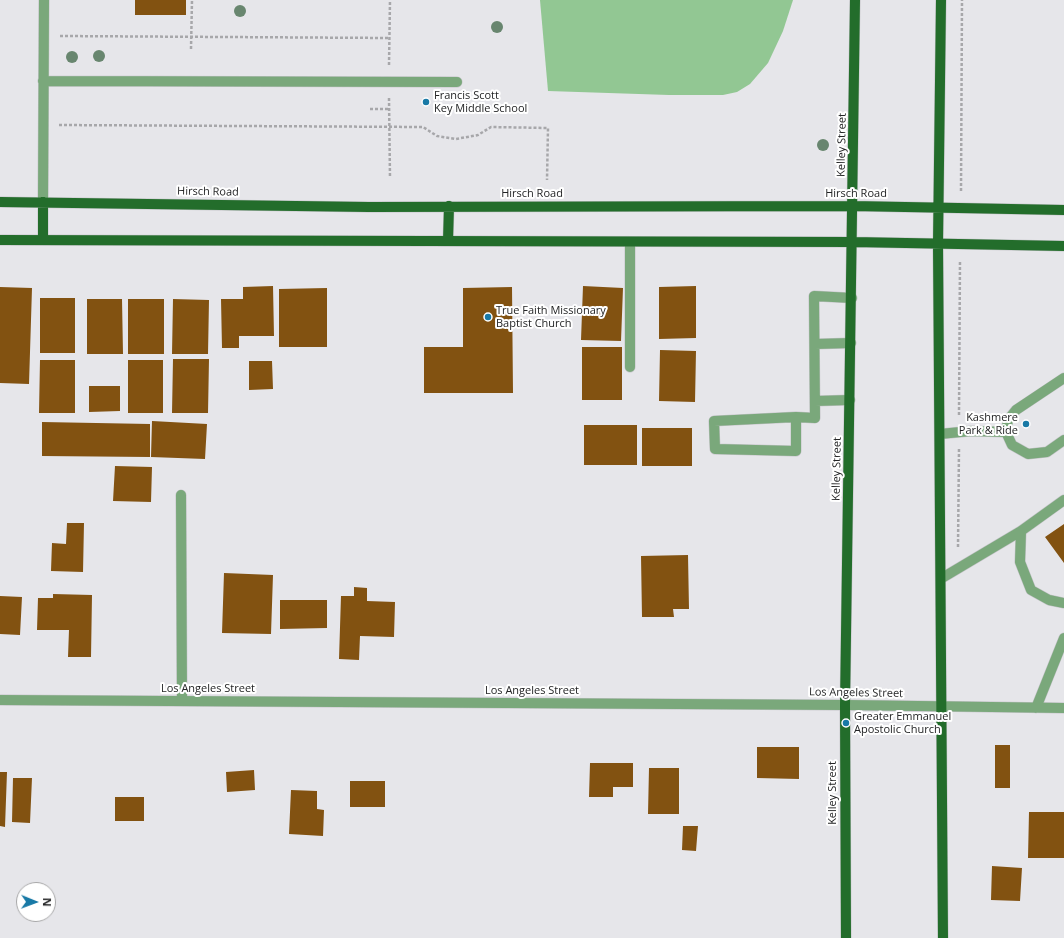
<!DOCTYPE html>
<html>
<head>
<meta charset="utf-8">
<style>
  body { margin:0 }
  #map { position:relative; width:1064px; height:938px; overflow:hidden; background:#e6e6ea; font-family:"Open Sans",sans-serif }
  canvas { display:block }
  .north { position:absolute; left:16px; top:882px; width:40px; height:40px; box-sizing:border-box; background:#fff; border:1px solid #a7a7a8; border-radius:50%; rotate:91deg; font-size:11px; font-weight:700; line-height:16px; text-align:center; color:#232425 }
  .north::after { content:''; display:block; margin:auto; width:14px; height:18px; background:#1879a6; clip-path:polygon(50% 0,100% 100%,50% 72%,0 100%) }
</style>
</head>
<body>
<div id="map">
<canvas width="1064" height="938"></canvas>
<div class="north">N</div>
</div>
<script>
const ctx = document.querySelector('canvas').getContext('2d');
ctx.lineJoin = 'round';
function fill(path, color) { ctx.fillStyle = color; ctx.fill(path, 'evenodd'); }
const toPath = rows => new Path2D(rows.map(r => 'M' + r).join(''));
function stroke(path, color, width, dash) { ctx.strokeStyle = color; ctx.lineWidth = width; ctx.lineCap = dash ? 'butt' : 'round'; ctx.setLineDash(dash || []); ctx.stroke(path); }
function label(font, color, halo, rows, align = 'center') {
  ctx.font = font + ' "Open Sans",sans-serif'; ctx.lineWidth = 4; ctx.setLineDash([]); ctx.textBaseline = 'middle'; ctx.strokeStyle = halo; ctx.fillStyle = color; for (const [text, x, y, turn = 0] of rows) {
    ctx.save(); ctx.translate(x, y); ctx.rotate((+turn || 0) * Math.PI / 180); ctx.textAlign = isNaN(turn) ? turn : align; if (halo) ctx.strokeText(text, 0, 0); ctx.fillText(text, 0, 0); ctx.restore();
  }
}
const green = toPath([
  [540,0,793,0,783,31,768,63,750,84,737,92,723,95,669,95,548,91]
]);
const building = toPath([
  [135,0,186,0,186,15,135,15],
  [273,286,274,336,239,336,239,348,222,348,221,299,243,299,243,287],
  [583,286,623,288,621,341,581,340],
  [696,286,696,338,659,339,659,287],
  [0,287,32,288,29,384,0,383],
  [512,287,513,393,424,393,424,347,463,347,463,288],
  [327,288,327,347,279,347,279,289],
  [40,298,75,298,75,353,40,353],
  [87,299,122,299,123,354,87,354],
  [128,299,164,299,164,354,128,354],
  [173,299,209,300,208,354,172,354],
  [582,347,622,347,622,400,582,400],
  [660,350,696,351,695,402,659,401],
  [173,359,209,359,208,413,172,413],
  [40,360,75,360,75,413,39,413],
  [128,360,163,360,163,413,128,413],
  [249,361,272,361,273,389,249,390],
  [89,386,120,386,120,411,89,412],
  [152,421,207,424,205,459,151,457],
  [42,422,150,424,150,457,42,456],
  [584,425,637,425,637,465,584,465],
  [642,428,692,428,692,466,642,466],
  [115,466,152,467,151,502,113,501],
  [67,523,84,523,83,572,51,571,52,543,66,544],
  [1064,524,1064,563,1045,537],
  [688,555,689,609,673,609,674,617,642,617,641,556],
  [224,573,273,575,271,634,222,633],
  [354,587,367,588,367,601,395,602,394,637,360,636,359,660,339,659,341,596,354,596],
  [53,594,92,595,91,657,68,657,69,630,37,630,38,598,53,598],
  [0,596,22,597,20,635,0,634],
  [280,600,327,600,327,628,280,629],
  [995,745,1010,745,1010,788,995,788],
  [757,747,799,747,799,779,757,778],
  [590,763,633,763,633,787,613,787,613,797,589,797],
  [649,768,679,768,679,814,648,814],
  [254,770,255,790,227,792,226,772],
  [0,772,7,772,5,827,0,826],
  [13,778,32,778,30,823,12,822],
  [350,781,385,781,385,807,350,807],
  [291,790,317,791,317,809,324,810,323,836,289,834],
  [115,797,144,797,144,821,115,821],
  [1029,812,1064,812,1064,858,1028,858],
  [683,826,698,826,696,851,682,850],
  [992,866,1022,868,1020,901,991,900]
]);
const path = toPath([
  [60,36,389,38],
  [191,49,192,0],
  [389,65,390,0],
  [389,98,390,178],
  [370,109,389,109],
  [59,125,423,127,437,136,456,139,478,135,491,127,548,128,547,180],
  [961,191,962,0],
  [959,415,960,260],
  [958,547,959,448]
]);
const minor = toPath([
  [43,81,457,82],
  [43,202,44,0],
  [815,344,851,343],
  [630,367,630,242],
  [1064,378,1016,410,1008,420,1006,432,1012,445,1028,454,1047,452,1064,440],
  [815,401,850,400],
  [796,417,796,451,715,449,714,421,796,417,815,418,814,296,852,298],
  [940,434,971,431,1006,432],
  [181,495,182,701],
  [1021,531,1020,562,1031,590,1049,600,1064,603],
  [942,578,1021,531,1064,500],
  [0,700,845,705,1064,708],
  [1036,708,1064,638]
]);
const major = toPath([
  [941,0,938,244,943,938],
  [0,202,369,207,852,206,1064,210],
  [43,202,43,239],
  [0,240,853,242,1064,246],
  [448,241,449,206],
  [846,938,845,705,855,0]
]);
const trees = [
  [240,11],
  [497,27],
  [99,56],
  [72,57],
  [823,145]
];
const markers = [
  [426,102,4,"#1879a6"],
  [488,317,4,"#1879a6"],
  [1026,424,4,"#1879a6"],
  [846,723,4,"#1879a6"]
];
const poiNames = [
  ["Francis Scott",434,96],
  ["Key Middle School",434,109],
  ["True Faith Missionary",496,311],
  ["Baptist Church",496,324],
  ["Kashmere",1018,418,"right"],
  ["Park & Ride",1018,431,"right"],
  ["Greater Emmanuel",854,717],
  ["Apostolic Church",854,730]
];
const streetNames = [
  ["Kelley Street",842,145,-89],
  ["Hirsch Road",208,192,1],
  ["Hirsch Road",532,194],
  ["Hirsch Road",856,194],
  ["Kelley Street",837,469,-89],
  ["Los Angeles Street",208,689],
  ["Los Angeles Street",532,691],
  ["Los Angeles Street",856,693,1],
  ["Kelley Street",833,793,-90]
];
fill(green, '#92c793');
fill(building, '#825211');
stroke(minor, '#c3c3c7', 11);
stroke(major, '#c3c3c7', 11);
stroke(path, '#a7a7aa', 2.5, [3, 2]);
stroke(minor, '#7aa87b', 10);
stroke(major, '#236d2b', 10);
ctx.fillStyle = '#68866f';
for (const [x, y] of trees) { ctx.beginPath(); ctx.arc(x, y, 6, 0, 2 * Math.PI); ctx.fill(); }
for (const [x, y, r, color] of markers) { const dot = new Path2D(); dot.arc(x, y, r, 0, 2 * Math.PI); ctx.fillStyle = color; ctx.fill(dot); stroke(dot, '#fff', 1.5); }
label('11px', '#232425', '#fff', poiNames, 'left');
label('11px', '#232425', '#fff', streetNames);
</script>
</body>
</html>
